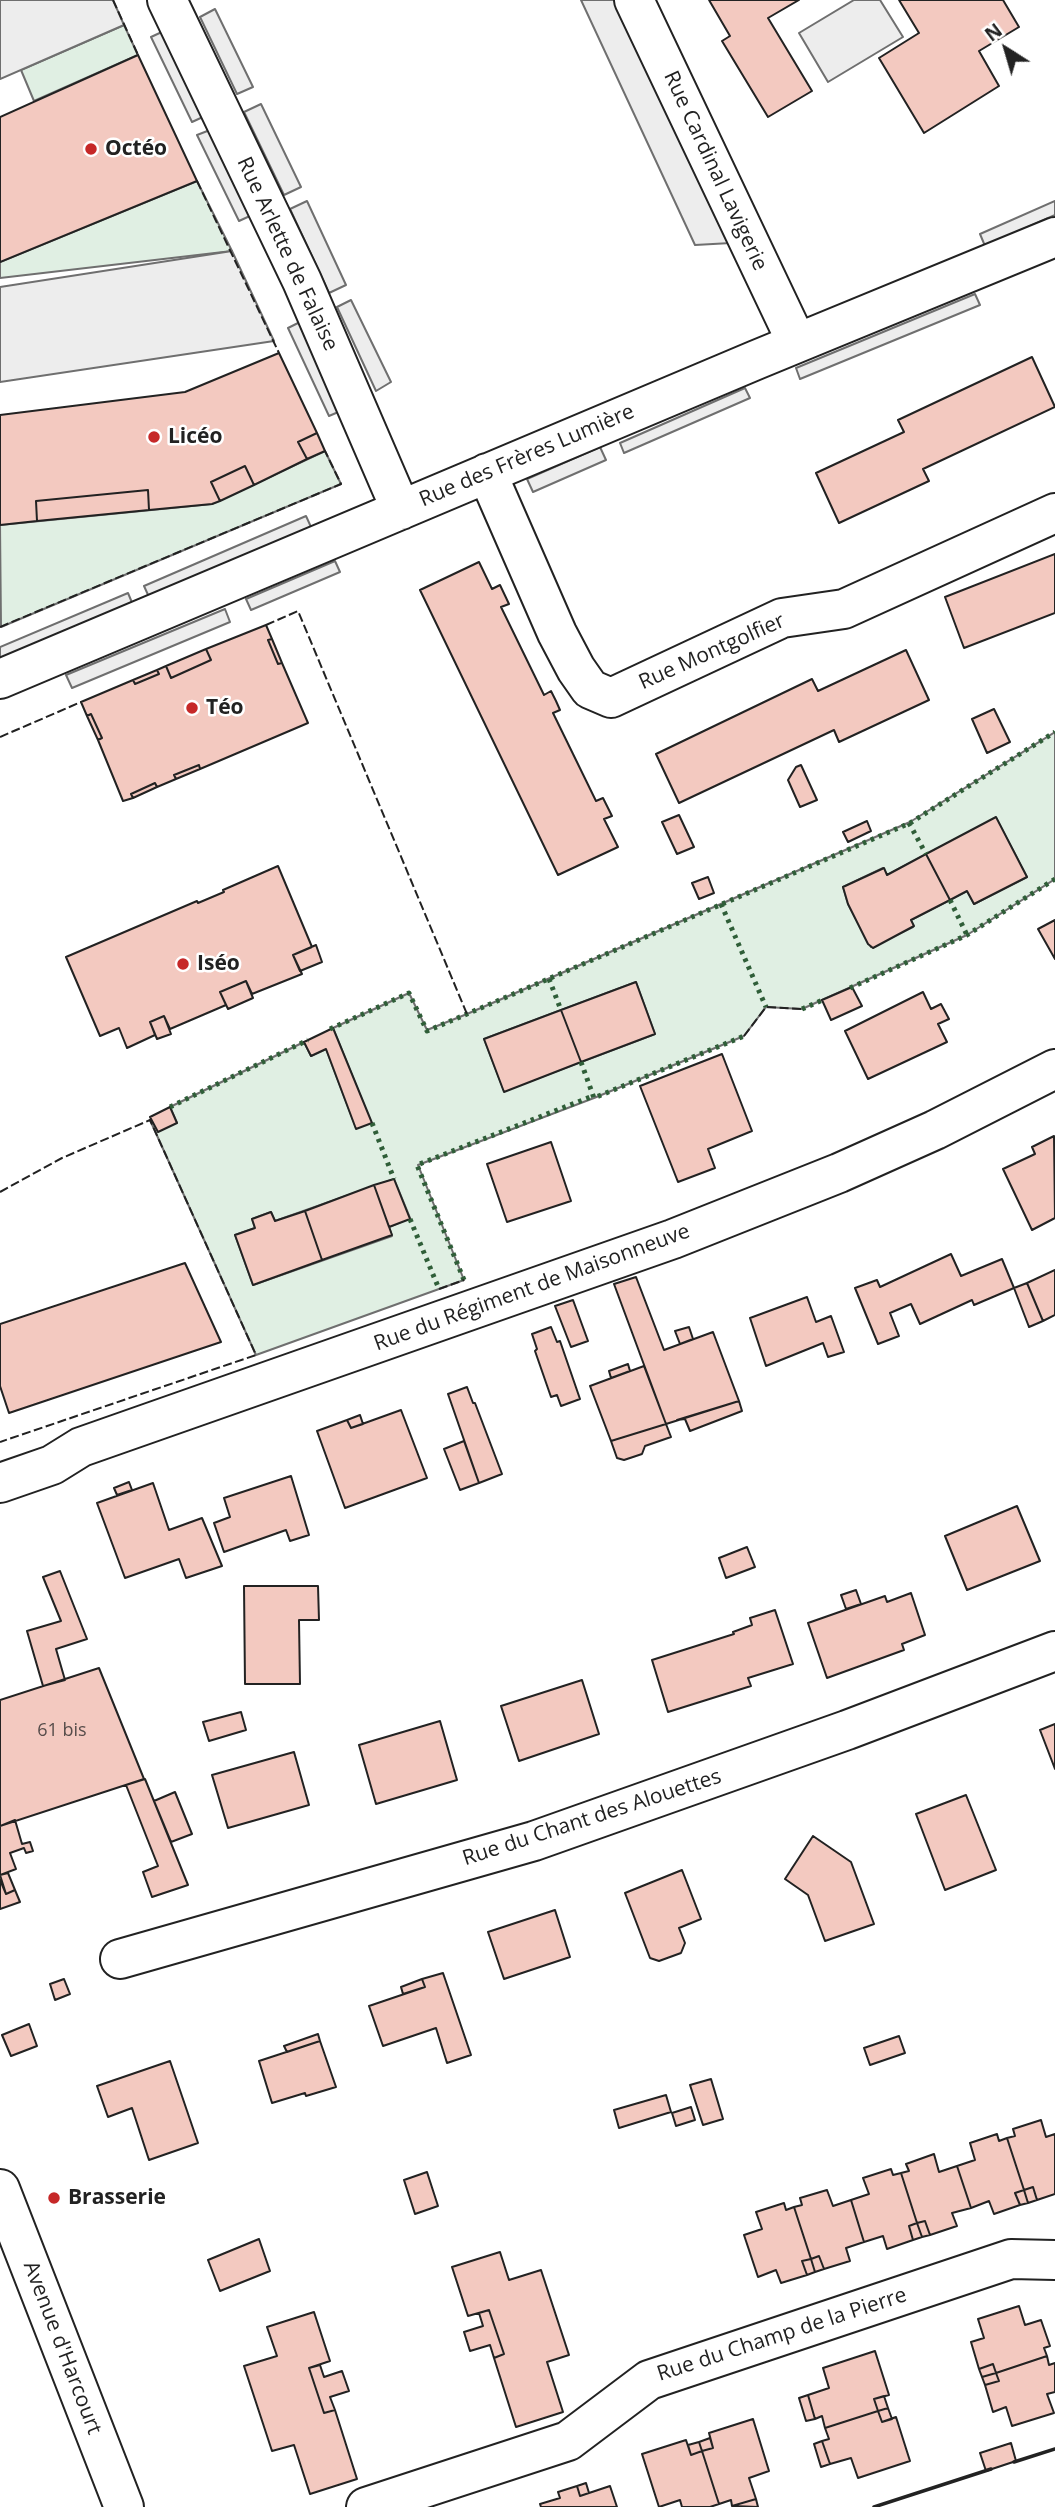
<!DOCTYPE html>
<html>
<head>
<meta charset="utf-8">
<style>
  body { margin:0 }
  #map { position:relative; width:1055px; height:2507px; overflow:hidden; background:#fff; font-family:"Open Sans",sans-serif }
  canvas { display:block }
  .north { position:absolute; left:971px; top:14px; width:70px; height:70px; -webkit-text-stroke:5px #fff; paint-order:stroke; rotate:323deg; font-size:19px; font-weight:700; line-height:28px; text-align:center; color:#222 }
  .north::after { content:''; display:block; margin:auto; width:24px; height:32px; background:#222; clip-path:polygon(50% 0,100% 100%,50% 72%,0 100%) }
</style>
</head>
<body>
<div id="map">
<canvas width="1055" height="2507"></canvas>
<div class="north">N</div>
</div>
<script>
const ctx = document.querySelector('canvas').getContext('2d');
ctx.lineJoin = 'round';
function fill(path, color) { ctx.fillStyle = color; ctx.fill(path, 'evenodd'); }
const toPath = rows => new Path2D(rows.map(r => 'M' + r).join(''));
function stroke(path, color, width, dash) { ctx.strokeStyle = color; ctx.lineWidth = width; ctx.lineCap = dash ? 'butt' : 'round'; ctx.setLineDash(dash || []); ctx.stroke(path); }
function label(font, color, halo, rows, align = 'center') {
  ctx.font = font + ' "Open Sans",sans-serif'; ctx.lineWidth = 5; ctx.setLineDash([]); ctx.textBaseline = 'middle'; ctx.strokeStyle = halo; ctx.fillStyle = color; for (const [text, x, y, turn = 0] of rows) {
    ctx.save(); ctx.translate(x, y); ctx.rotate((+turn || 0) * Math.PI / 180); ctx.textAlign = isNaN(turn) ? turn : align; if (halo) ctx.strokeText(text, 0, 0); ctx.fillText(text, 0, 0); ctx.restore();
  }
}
const green = toPath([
  [124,25,138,55,34,101,21,70,124,25],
  [197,181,232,251,0,278,0,262,197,181],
  [325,451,341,484,1,627,0,525,212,504,325,451],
  [1055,732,1055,879,967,935,802,1009,766,1007,744,1036,594,1098,418,1165,464,1280,256,1355,150,1120,177,1123,170,1107,304,1042,311,1056,326,1049,356,1128,371,1122,333,1028,409,993,427,1030,467,1014,910,822,1055,732],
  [996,818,1027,877,974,904,967,891,911,920,913,927,871,947,848,904,843,887,883,868,887,875,996,818],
  [636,982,655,1034,504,1091,484,1039,636,982],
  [394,1179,410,1218,389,1227,392,1236,253,1285,235,1235,255,1228,252,1219,271,1212,275,1221,394,1179]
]);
const parking = toPath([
  [0,0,113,0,124,25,0,79,0,0],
  [581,0,615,0,731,243,695,245,581,0],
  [854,0,880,0,903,37,828,82,799,33,854,0],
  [215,9,253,87,237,94,200,17,215,9],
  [164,31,205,116,192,122,151,37,164,31],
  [261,104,301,187,284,195,244,112,261,104],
  [210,130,252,215,239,221,197,135,210,130],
  [307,201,346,285,329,293,290,209,307,201],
  [1055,201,1055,215,985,246,980,234,1055,201],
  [232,251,274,341,0,382,0,287,232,251],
  [975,294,980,305,800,379,796,368,975,294],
  [351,300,391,382,376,391,337,307,351,300],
  [302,321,343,410,329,416,288,328,302,321],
  [745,388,750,398,624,453,620,443,745,388],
  [600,447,606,460,533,492,527,479,600,447],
  [306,516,311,527,149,597,144,586,306,516],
  [335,561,340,572,251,610,246,599,335,561],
  [128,593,133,605,0,661,0,647,128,593],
  [225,609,230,622,72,688,66,675,225,609]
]);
const building = toPath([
  [709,0,799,0,768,18,812,91,768,117,722,41,730,36,709,0],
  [899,0,1003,0,1019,27,979,51,999,86,924,133,879,58,919,33,899,0],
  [138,55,197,181,0,262,0,117,138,55],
  [279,353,317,433,298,442,307,459,254,485,245,466,211,482,220,501,212,504,149,510,148,490,36,501,37,521,0,525,0,415,185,392,279,353],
  [1032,357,1055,407,923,469,929,481,839,523,816,473,904,432,898,420,1032,357],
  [317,433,325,451,307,459,298,442,317,433],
  [245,466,254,485,220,501,211,482,245,466],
  [148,490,149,510,37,521,36,501,148,490],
  [1055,554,1055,613,964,648,945,597,1055,554],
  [479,562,492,589,500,585,509,604,501,607,544,695,551,691,556,701,560,710,553,713,596,801,603,798,612,816,604,819,618,847,558,875,420,590,479,562],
  [266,625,272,639,268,640,278,664,282,663,308,723,200,769,199,765,174,775,176,779,157,787,155,783,131,794,133,798,123,801,98,740,102,738,91,714,87,716,81,702,133,680,135,684,159,674,157,670,166,666,171,678,211,660,206,649,266,625],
  [272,639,282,663,278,664,268,640,272,639],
  [206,649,211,660,171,678,166,666,206,649],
  [906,650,929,700,839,742,834,730,679,803,656,754,812,679,818,691,906,650],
  [157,670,159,674,135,684,133,680,157,670],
  [994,709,1010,742,987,753,972,719,994,709],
  [91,714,102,738,98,740,87,716,91,714],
  [199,765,200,769,176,779,174,775,199,765],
  [801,765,817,800,800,807,788,780,796,767,801,765],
  [155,783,157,787,133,798,131,794,155,783],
  [679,815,694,847,677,854,662,822,679,815],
  [996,817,1027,877,974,904,967,891,950,900,926,854,996,817],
  [867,821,871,831,848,842,843,832,867,821],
  [926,854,950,900,911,920,914,926,873,948,868,944,848,904,843,887,884,868,887,875,926,854],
  [278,866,312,947,293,955,302,974,252,994,246,981,220,992,226,1005,170,1029,164,1016,150,1022,155,1035,127,1048,119,1028,100,1036,66,957,197,901,198,903,224,892,223,890,278,866],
  [708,877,714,893,699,899,692,883,708,877],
  [1055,920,1055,959,1038,929,1055,920],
  [316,945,322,962,300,971,293,955,316,945],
  [246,981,253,998,228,1009,220,992,246,981],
  [636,982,655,1034,581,1062,561,1010,636,982],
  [852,987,862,1006,831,1020,822,1000,852,987],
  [923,992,931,1009,941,1004,949,1019,938,1024,947,1042,868,1079,845,1031,923,992],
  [561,1010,581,1062,504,1092,484,1039,561,1010],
  [164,1016,171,1034,157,1039,150,1022,164,1016],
  [333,1028,372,1123,356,1129,326,1049,311,1056,304,1042,333,1028],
  [722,1054,752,1131,708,1149,715,1168,678,1182,640,1086,722,1054],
  [170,1107,177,1123,158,1132,150,1117,170,1107],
  [1054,1136,1055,1218,1032,1230,1003,1169,1035,1154,1032,1147,1054,1136],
  [551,1142,571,1201,507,1222,487,1164,551,1142],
  [394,1179,410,1219,389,1227,374,1185,394,1179],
  [374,1185,392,1235,322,1260,305,1211,374,1185],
  [305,1211,322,1260,253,1285,235,1235,255,1228,252,1219,271,1212,275,1221,305,1211],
  [951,1254,961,1276,1002,1259,1014,1288,974,1305,972,1300,920,1324,911,1304,890,1313,899,1336,878,1344,855,1288,877,1280,880,1287,951,1254],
  [185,1263,221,1342,9,1413,0,1386,0,1324,185,1263],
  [1055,1270,1055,1315,1043,1321,1027,1283,1055,1270],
  [636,1277,664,1350,713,1332,739,1401,666,1424,614,1284,636,1277],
  [1027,1283,1043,1321,1029,1327,1014,1288,1027,1283],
  [807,1297,816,1322,831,1316,844,1352,828,1357,823,1343,766,1366,750,1318,807,1297],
  [573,1300,588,1341,571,1347,555,1306,573,1300],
  [551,1327,557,1342,560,1341,580,1399,561,1406,557,1395,551,1397,535,1351,537,1349,532,1334,551,1327],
  [689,1327,693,1339,680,1344,675,1331,689,1327],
  [628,1364,630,1371,611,1378,609,1371,628,1364],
  [644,1366,666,1424,611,1441,590,1386,644,1366],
  [467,1387,473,1403,475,1403,502,1474,479,1483,448,1394,467,1387],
  [739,1401,742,1411,690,1431,685,1419,677,1420,739,1401],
  [401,1410,427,1478,345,1508,317,1431,347,1420,351,1428,401,1410],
  [360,1415,363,1424,351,1428,347,1420,360,1415],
  [666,1424,671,1437,645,1446,642,1454,624,1460,617,1458,611,1441,666,1424],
  [464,1441,479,1483,460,1490,444,1449,464,1441],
  [291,1476,309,1535,290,1541,286,1530,224,1552,214,1523,230,1517,224,1498,291,1476],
  [129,1482,132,1490,117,1495,114,1488,129,1482],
  [153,1483,169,1530,202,1518,222,1566,186,1578,179,1559,125,1578,97,1503,153,1483],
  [1017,1506,1040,1561,967,1590,945,1536,1017,1506],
  [747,1547,755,1567,726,1578,719,1558,747,1547],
  [60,1571,87,1639,56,1649,65,1680,43,1686,27,1631,61,1621,43,1577,60,1571],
  [244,1586,318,1586,319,1620,299,1620,300,1684,245,1684,244,1586],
  [856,1590,861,1604,846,1609,841,1595,856,1590],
  [911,1593,925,1635,902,1644,904,1650,827,1678,808,1623,885,1596,887,1602,911,1593],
  [775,1610,793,1664,748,1678,751,1686,668,1712,652,1660,734,1634,733,1632,752,1625,750,1618,775,1610],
  [99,1668,144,1779,0,1826,0,1700,99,1668],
  [582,1680,599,1734,519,1761,501,1706,582,1680],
  [241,1712,246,1730,209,1741,203,1722,241,1712],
  [440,1721,457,1780,376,1804,359,1745,440,1721],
  [1055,1724,1055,1769,1040,1730,1055,1724],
  [294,1752,309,1805,228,1828,212,1775,294,1752],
  [145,1779,188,1885,152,1897,143,1872,158,1866,126,1785,145,1779],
  [175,1792,192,1834,171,1842,154,1801,175,1792],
  [966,1795,996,1870,945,1890,916,1814,966,1795],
  [15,1820,22,1844,30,1842,33,1851,26,1853,24,1848,10,1853,16,1869,0,1875,0,1826,15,1820],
  [813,1836,851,1862,874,1924,825,1941,808,1895,785,1879,813,1836],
  [682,1870,701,1919,679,1928,685,1943,681,1953,659,1961,650,1958,625,1893,682,1870],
  [8,1873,15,1890,6,1894,0,1875,8,1873],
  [0,1880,6,1894,15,1890,20,1902,0,1909,0,1880],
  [555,1910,570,1957,504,1979,488,1932,555,1910],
  [443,1973,471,2055,447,2063,436,2028,383,2046,369,2006,425,1987,422,1979,443,1973],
  [64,1979,70,1994,55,2000,50,1984,64,1979],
  [422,1979,425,1987,403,1994,401,1987,422,1979],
  [29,2024,37,2046,11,2056,2,2035,29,2024],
  [318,2034,320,2041,287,2052,284,2046,318,2034],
  [899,2036,905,2053,870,2065,864,2048,899,2036],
  [320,2041,336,2087,306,2096,305,2093,272,2103,259,2061,320,2041],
  [170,2061,198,2143,149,2160,132,2108,108,2117,97,2086,170,2061],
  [711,2079,723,2119,703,2125,690,2085,711,2079],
  [666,2095,671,2112,619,2128,614,2110,666,2095],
  [691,2107,695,2120,676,2126,672,2113,691,2107],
  [1041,2120,1046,2137,1055,2134,1055,2194,1037,2200,1033,2187,1024,2190,1007,2138,1015,2136,1013,2129,1041,2120],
  [997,2134,999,2141,1007,2138,1024,2190,1015,2193,1020,2205,994,2214,989,2201,971,2208,957,2166,975,2160,970,2143,997,2134],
  [934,2154,939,2172,957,2166,971,2208,952,2213,957,2226,930,2235,925,2221,917,2223,901,2173,909,2171,906,2164,934,2154],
  [891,2169,893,2175,901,2173,917,2223,909,2226,913,2240,887,2249,883,2236,864,2242,851,2200,869,2194,863,2178,891,2169],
  [427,2172,438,2206,415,2214,404,2180,427,2172],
  [1033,2187,1037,2200,1028,2203,1024,2190,1033,2187],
  [827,2190,833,2206,851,2200,864,2242,846,2248,850,2261,824,2269,819,2256,811,2259,794,2207,802,2205,800,2198,827,2190],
  [1024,2190,1028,2203,1020,2205,1015,2193,1024,2190],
  [784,2203,786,2210,794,2207,811,2259,802,2261,807,2275,781,2283,776,2270,758,2277,744,2235,762,2229,756,2212,784,2203],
  [925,2221,930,2235,922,2237,917,2223,925,2221],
  [917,2223,922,2237,913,2240,909,2226,917,2223],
  [259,2239,270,2271,220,2291,208,2260,259,2239],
  [500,2252,509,2280,541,2270,569,2355,547,2362,563,2412,516,2427,494,2358,504,2354,489,2310,468,2316,452,2267,500,2252],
  [819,2256,824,2269,815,2272,811,2259,819,2256],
  [811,2259,815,2272,807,2275,802,2261,811,2259],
  [1019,2306,1025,2325,1041,2320,1050,2346,1044,2348,1047,2356,996,2373,993,2364,979,2369,971,2342,984,2338,978,2319,1019,2306],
  [489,2310,504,2354,494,2358,490,2345,470,2351,464,2332,483,2326,479,2313,489,2310],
  [314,2312,330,2361,309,2368,324,2413,335,2410,357,2479,310,2494,294,2445,272,2451,244,2366,277,2356,267,2327,314,2312],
  [875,2351,889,2395,874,2399,878,2411,825,2428,822,2416,815,2419,808,2395,829,2388,823,2368,875,2351],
  [1047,2356,1049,2365,1055,2363,1055,2392,1047,2394,1054,2413,1012,2426,1006,2407,993,2412,985,2385,999,2381,996,2373,1047,2356],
  [993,2364,996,2373,982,2377,979,2369,993,2364],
  [320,2365,324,2377,342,2371,349,2391,330,2397,335,2410,324,2413,309,2368,320,2365],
  [996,2373,999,2381,985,2385,982,2377,996,2373],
  [808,2395,815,2419,806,2421,799,2398,808,2395],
  [884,2396,888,2408,878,2411,874,2399,884,2396],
  [888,2408,892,2419,882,2422,878,2411,888,2408],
  [878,2411,882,2422,896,2417,910,2461,858,2478,851,2458,830,2464,822,2441,829,2439,825,2428,878,2411],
  [753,2419,769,2471,749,2478,756,2499,732,2506,731,2500,719,2504,702,2451,713,2448,709,2433,753,2419],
  [710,2438,713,2448,702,2451,699,2442,710,2438],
  [686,2440,691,2455,702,2451,719,2504,710,2507,682,2507,680,2500,659,2507,642,2454,686,2440],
  [822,2441,830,2464,821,2467,814,2444,822,2441],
  [699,2442,702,2451,691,2455,688,2445,699,2442],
  [1011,2443,1016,2461,986,2471,980,2453,1011,2443],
  [586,2483,589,2493,580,2496,577,2486,586,2483],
  [577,2486,580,2496,610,2486,617,2507,541,2507,540,2504,560,2498,558,2492,577,2486],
  [756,2499,758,2507,732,2506,756,2499]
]);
const minor = toPath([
  [167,0,302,281,401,510],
  [634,0,797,343],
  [487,473,557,633,576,669,590,689,611,698,782,618,844,609,1055,513],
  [0,679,756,360,1055,237],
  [0,1483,52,1465,81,1447,673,1239,839,1173,935,1130,1055,1069],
  [120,1959,534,1841,847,1730,1055,1651],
  [366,2507,568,2441,649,2380,1011,2259,1055,2260]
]);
const secondary = toPath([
  [0,2189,124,2507]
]);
const hedge = toPath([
  [909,823,926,854],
  [950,900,967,935],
  [721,904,766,1007],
  [549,979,561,1010],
  [850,988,967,935,1055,879],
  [802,1009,825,999],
  [330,1029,409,993,427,1031,467,1014,910,823,1055,732],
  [581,1062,594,1098,744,1036],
  [170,1107,308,1040],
  [372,1123,394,1179],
  [410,1219,439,1289],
  [464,1280,417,1165,593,1096]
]);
const fence = toPath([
  [113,0,138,55],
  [197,181,279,353],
  [266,625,298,611,467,1014],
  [0,627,341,484,325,451],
  [0,737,81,702],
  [744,1036,766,1007,802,1009],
  [0,1192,62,1158,150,1120,256,1355,0,1442],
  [439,1289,464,1280]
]);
const wall = toPath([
  [1014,2462,1055,2449],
  [874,2507,991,2469]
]);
const markers = [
  [91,149,7,"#c62828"],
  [154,437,7,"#c62828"],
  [192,708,7,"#c62828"],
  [183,964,7,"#c62828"],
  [54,2198,7,"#c62828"]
];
const numberNames = [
  ["61 bis",62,1731]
];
const poiNames = [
  ["Octéo",105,149],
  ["Licéo",168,437],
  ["Téo",206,708],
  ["Iséo",197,964],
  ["Brasserie",68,2198]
];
const streetNames = [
  ["Rue Cardinal Lavigerie",715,171,65],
  ["Rue Arlette de Falaise",287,254,65],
  ["Rue des Frères Lumière",527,456,-23],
  ["Rue Montgolfier",712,652,-24],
  ["Rue du Régiment de Maisonneuve",532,1288,-20],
  ["Rue du Chant des Alouettes",592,1818,-18],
  ["Rue du Champ de la Pierre",782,2335,-18],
  ["Avenue d'Harcourt",62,2348,69]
];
fill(green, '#e0efe3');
stroke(green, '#6f6f6f', 2);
fill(parking, '#ededed');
stroke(parking, '#6f6f6f', 2);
fill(building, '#f3c9c0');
stroke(building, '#222', 2);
stroke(minor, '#222', 42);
stroke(secondary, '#222', 42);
stroke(minor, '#fff', 38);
stroke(secondary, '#fff', 38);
stroke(hedge, '#2f5e38', 5, [3.5, 5]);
stroke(fence, '#222', 2, [9, 3.5]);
stroke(wall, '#222', 3.5);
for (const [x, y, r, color] of markers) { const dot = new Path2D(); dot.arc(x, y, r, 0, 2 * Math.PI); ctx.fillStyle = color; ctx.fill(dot); stroke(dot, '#fff', 2.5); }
label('18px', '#564c4a', null, numberNames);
label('bold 21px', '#222', '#fff', poiNames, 'left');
label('21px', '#222', '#fff', streetNames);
</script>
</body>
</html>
